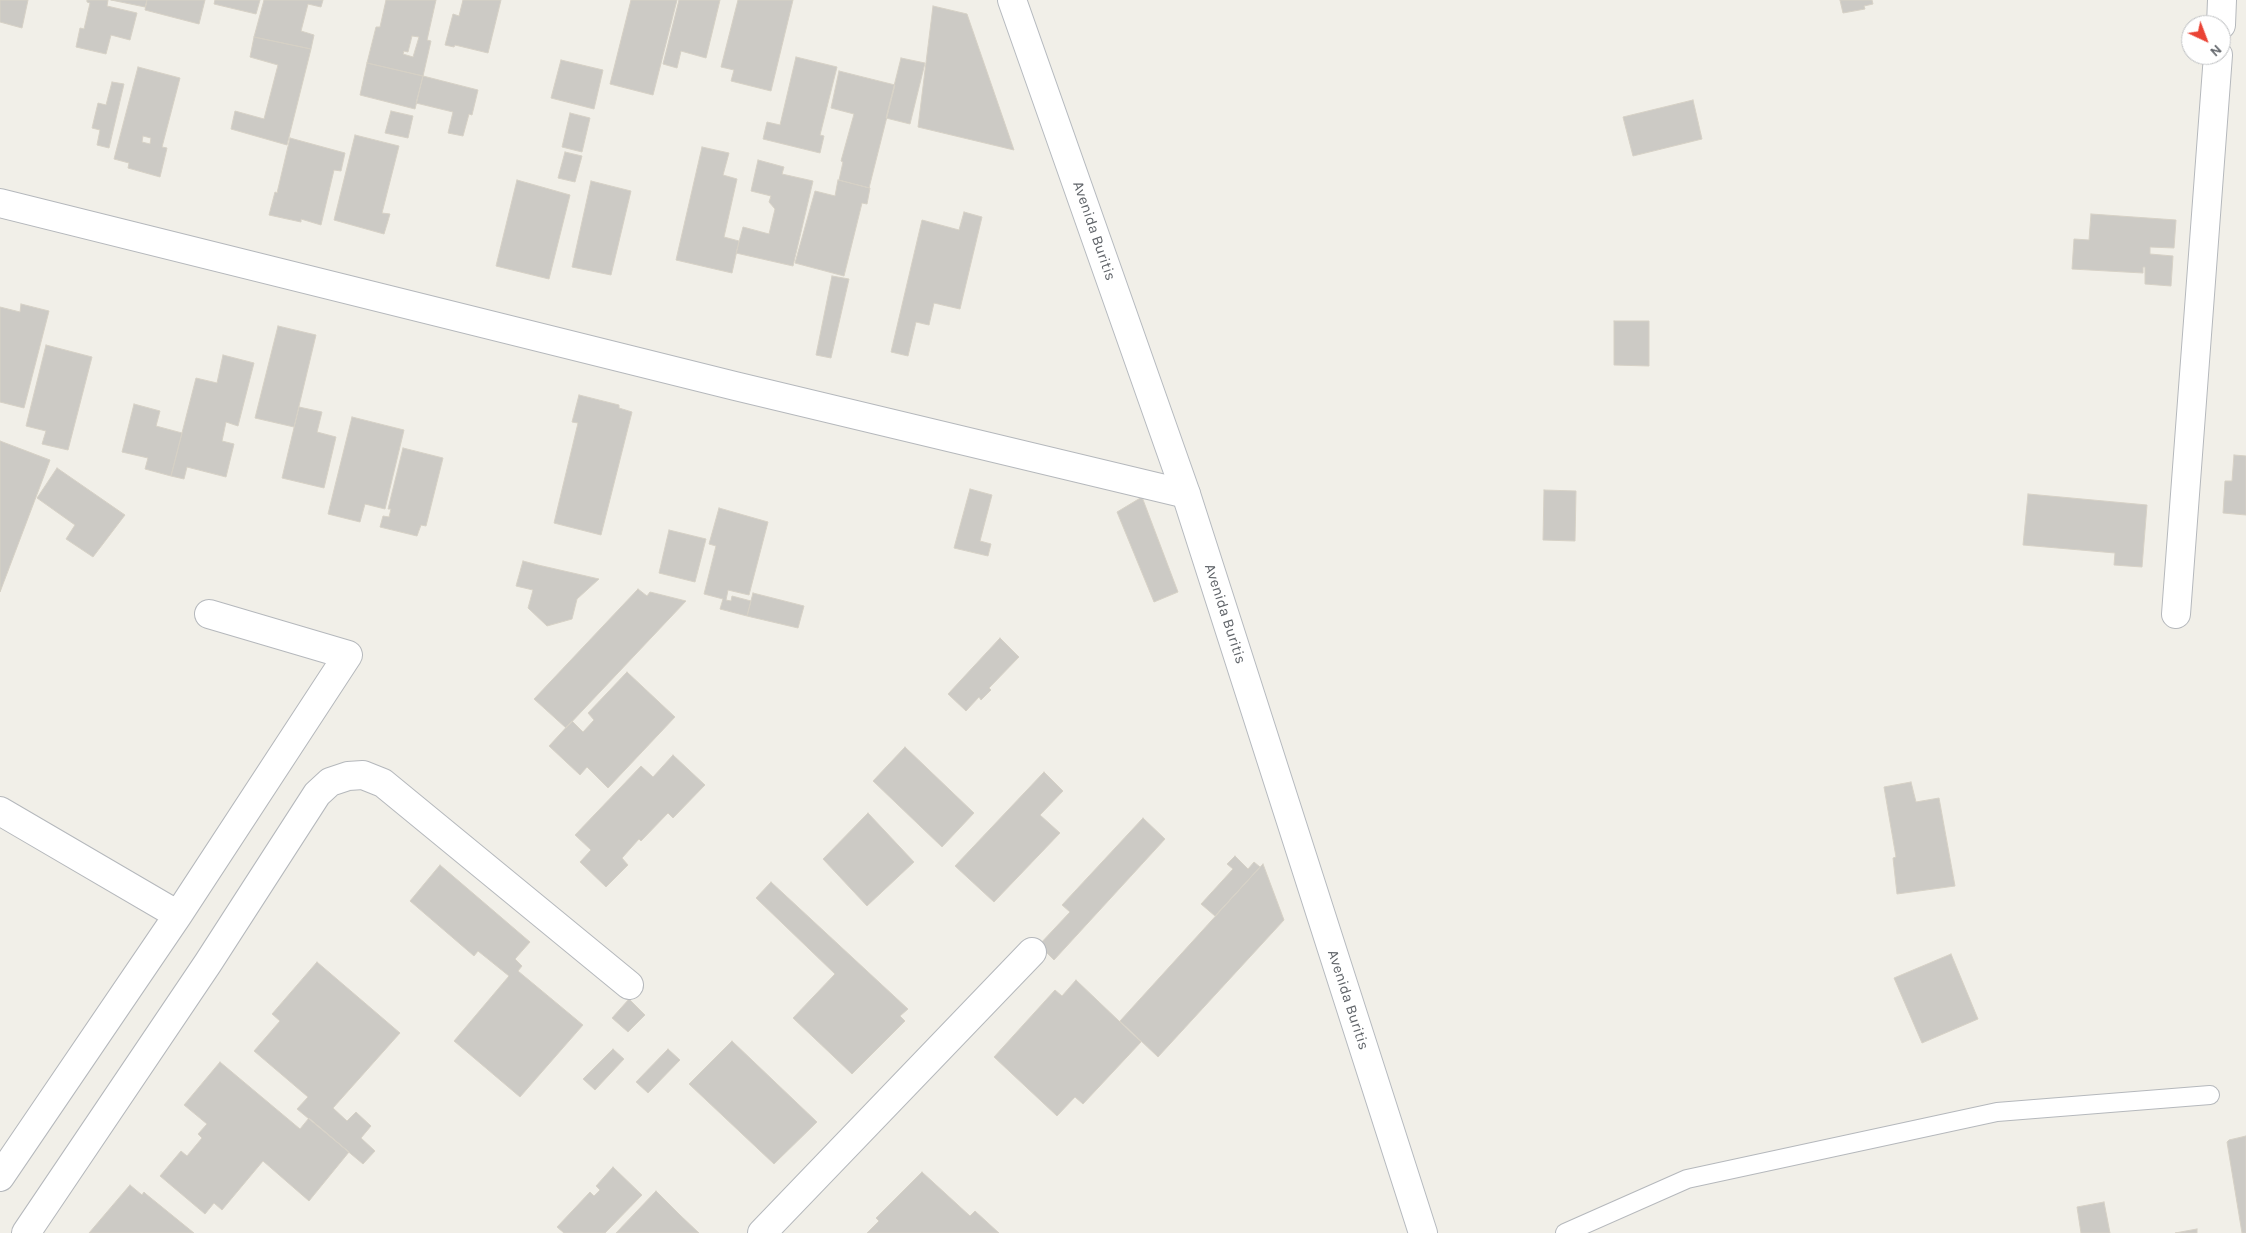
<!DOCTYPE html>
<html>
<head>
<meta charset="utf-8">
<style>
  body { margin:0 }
  #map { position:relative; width:2246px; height:1233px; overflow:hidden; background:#f1efe8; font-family:Karla,sans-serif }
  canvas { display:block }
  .north { position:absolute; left:2181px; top:15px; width:50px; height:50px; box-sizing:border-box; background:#fff; border:1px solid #bfc1c3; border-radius:50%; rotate:137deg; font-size:14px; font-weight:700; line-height:20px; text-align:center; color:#5f6368 }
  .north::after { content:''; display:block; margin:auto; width:18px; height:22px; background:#ea4335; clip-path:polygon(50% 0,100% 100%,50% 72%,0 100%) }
</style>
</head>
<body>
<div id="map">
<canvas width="2246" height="1233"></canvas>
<div class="north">N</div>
</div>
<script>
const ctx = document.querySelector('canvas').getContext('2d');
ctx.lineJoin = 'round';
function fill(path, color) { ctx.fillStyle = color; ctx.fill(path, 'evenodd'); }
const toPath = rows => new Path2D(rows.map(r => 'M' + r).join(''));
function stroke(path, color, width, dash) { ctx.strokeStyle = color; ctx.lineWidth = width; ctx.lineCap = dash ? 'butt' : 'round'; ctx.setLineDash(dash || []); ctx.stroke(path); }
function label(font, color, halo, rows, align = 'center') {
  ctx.font = font + ' Karla,sans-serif'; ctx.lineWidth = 5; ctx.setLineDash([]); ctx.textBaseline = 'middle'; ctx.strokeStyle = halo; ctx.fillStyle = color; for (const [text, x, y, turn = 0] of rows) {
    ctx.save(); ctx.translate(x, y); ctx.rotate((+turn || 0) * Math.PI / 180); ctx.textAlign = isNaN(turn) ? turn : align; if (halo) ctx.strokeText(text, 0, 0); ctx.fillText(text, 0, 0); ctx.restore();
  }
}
const building = toPath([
  [0,0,28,0,22,28,0,22,0,0],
  [87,0,108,0,107,6,137,13,130,40,111,35,106,54,76,47,80,28,84,29,90,3,87,2,87,0],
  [111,0,147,0,145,7,111,0],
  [147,0,205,0,199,24,145,10,147,0],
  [215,0,260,0,256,14,214,4,215,0],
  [264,0,323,0,321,7,308,4,301,31,314,35,311,49,254,37,264,0],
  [386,0,436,0,427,40,431,41,423,76,367,63,376,27,380,27,386,0],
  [412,36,419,37,413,57,403,54,404,51,408,52,412,36],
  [463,0,501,0,488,53,455,45,454,47,445,45,453,14,459,16,463,0],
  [631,0,677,0,653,95,610,84,631,0],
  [679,0,720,0,706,58,681,51,677,68,663,64,679,0],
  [738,0,793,0,771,91,731,81,734,70,721,67,738,0],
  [1840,0,1872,0,1873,4,1864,6,1865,9,1843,13,1840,0],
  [933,6,967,14,1014,150,918,127,933,6],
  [254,37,311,49,287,145,231,129,235,111,264,119,278,65,250,57,254,37],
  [796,57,837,67,820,135,824,136,820,153,763,139,767,122,780,125,796,57],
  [901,58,925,63,910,124,886,118,901,58],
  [561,60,603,70,594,109,551,98,561,60],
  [367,63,423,76,415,109,360,95,367,63],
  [138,67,180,78,162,147,167,148,160,177,128,168,129,163,114,159,138,67],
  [143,136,151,138,150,144,142,142,143,136],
  [839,71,895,85,869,188,839,180,843,162,841,161,854,114,831,108,839,71],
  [423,76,478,90,472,115,469,114,463,136,448,133,453,112,416,103,423,76],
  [112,82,124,84,109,148,97,145,100,130,92,128,98,103,106,105,112,82],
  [1693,100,1702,139,1633,156,1623,117,1693,100],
  [391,111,413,116,408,138,385,133,391,111],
  [570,113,590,118,582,152,562,147,570,113],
  [355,135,399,146,382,213,390,214,384,234,334,220,355,135],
  [290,138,345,153,341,171,334,170,321,225,301,219,301,222,269,215,275,192,277,193,290,138],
  [702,147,729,153,723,175,737,179,724,237,739,241,732,273,676,260,702,147],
  [565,152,582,156,575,182,558,178,565,152],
  [758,160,784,167,782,174,813,181,793,266,736,253,743,227,769,234,775,209,769,202,771,196,751,191,758,160],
  [517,180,570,195,549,279,496,266,517,180],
  [838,180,870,188,867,204,862,203,844,276,795,263,815,191,835,196,838,180],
  [591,181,631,191,611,275,572,267,591,181],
  [964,212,982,217,960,309,934,303,929,325,916,322,908,356,891,352,922,220,959,230,964,212],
  [2091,214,2176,220,2174,248,2150,247,2150,254,2173,256,2171,286,2145,284,2145,267,2143,267,2143,273,2072,269,2074,239,2089,240,2091,214],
  [832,276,849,279,831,358,816,355,832,276],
  [21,304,49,311,24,408,0,402,0,307,20,312,21,304],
  [1614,321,1649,321,1649,366,1614,365,1614,321],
  [278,326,316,335,294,427,255,418,278,326],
  [46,345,92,357,68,450,42,444,46,431,26,426,46,345],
  [223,355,254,363,238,426,226,422,222,441,234,444,226,477,187,467,184,479,171,476,196,378,217,383,223,355],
  [579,395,619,405,619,408,632,412,601,535,554,523,578,423,572,422,579,395],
  [134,404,160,411,156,426,182,433,171,476,145,469,148,458,122,452,134,404],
  [299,407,322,412,317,432,336,437,324,488,282,478,299,407],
  [352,417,404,430,385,509,365,504,360,522,328,514,352,417],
  [0,441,50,460,0,592,0,441],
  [403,448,443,458,426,526,421,525,417,536,380,527,383,516,389,517,391,509,388,509,403,448],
  [2234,455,2246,456,2246,515,2223,513,2225,481,2232,481,2234,455],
  [57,468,125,515,93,557,66,539,75,525,37,498,57,468],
  [970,489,992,495,980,541,991,544,988,556,954,548,970,489],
  [1544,490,1576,491,1575,541,1543,540,1544,490],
  [2028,494,2147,505,2142,567,2114,565,2115,553,2023,545,2028,494],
  [1142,497,1178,592,1154,602,1117,512,1142,497],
  [719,508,768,522,749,595,728,590,726,600,731,601,732,596,751,601,747,616,720,609,723,599,704,594,716,546,709,544,719,508],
  [669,530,706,539,695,582,659,573,669,530],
  [523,561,538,565,599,579,577,599,572,619,547,626,528,608,533,590,516,586,523,561],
  [638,589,647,596,650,592,686,601,566,728,534,699,638,589],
  [753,593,804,606,798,628,747,616,753,593],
  [1000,638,1019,657,989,688,991,690,981,700,979,697,966,711,948,694,1000,638],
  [627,672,675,717,608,788,587,767,580,775,549,746,572,721,583,732,594,720,588,713,627,672],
  [905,747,974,813,942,847,873,781,905,747],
  [673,755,705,785,673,818,668,813,641,841,639,839,622,858,628,865,606,887,580,862,591,850,575,835,641,766,653,777,673,755],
  [1044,772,1063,791,1040,815,1060,833,994,902,955,866,1044,772],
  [1911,782,1916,802,1939,798,1955,886,1897,894,1893,858,1896,857,1884,787,1911,782],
  [868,813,914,862,867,906,823,859,868,813],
  [1143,818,1165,839,1054,960,1039,945,1070,912,1062,905,1143,818],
  [1235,856,1248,869,1254,862,1260,867,1215,916,1201,904,1233,869,1227,864,1235,856],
  [1263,864,1284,920,1158,1057,1120,1021,1263,864],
  [440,865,530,942,515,959,522,966,518,971,583,1025,520,1097,454,1041,509,976,478,951,474,956,410,901,440,865],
  [771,882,908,1009,900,1016,905,1021,852,1074,793,1018,835,974,756,898,771,882],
  [1951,954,1978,1019,1922,1043,1894,978,1951,954],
  [317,962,400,1033,333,1108,347,1121,356,1112,371,1126,361,1138,375,1151,363,1164,297,1109,308,1097,254,1051,280,1021,272,1014,317,962],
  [1076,980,1141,1042,1083,1104,1075,1097,1057,1116,994,1057,1055,990,1062,996,1076,980],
  [629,999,645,1015,628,1032,612,1018,629,999],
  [732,1041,817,1122,774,1164,689,1084,732,1041],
  [613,1049,624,1059,595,1090,583,1079,613,1049],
  [668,1049,680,1060,648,1093,636,1082,668,1049],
  [220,1062,300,1129,309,1118,349,1152,309,1201,263,1161,222,1210,214,1203,205,1214,160,1176,181,1151,187,1156,202,1138,198,1134,207,1124,184,1105,220,1062],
  [2246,1136,2246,1233,2242,1233,2227,1142,2229,1140,2246,1136],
  [613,1167,642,1195,605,1233,564,1233,557,1227,590,1192,594,1196,600,1190,596,1186,613,1167],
  [922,1172,970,1216,975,1211,999,1233,867,1233,879,1221,876,1218,922,1172],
  [130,1185,142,1195,144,1192,146,1194,194,1233,89,1233,130,1185],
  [656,1191,680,1215,699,1233,616,1233,656,1191],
  [2104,1202,2110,1233,2081,1233,2077,1207,2104,1202],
  [2197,1229,2197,1233,2175,1233,2197,1229]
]);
const lane = toPath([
  [1565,1233,1687,1179,1997,1112,2210,1095]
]);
const street = toPath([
  [2221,25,2222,0],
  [0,203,735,386,1186,494],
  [2176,614,2218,55],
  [0,811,178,915],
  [0,1177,178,915,348,655,209,614],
  [26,1233,208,963,317,794,330,782,348,776,363,775,383,783,629,985],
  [762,1233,1032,952]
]);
const secondary = toPath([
  [1012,0,1186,494,1423,1233]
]);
const streetNames = [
  ["Avenida Buritis",1094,231,71],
  ["Avenida Buritis",1225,614,72],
  ["Avenida Buritis",1348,1000,72]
];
fill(building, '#cccac5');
stroke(building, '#d6d1c6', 1);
stroke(lane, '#b5b8bc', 20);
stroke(street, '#b5b8bc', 30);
stroke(secondary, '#b6babf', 30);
stroke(lane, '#fff', 18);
stroke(street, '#fff', 28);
stroke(secondary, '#fff', 28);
label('15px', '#5f6368', '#fff', streetNames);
</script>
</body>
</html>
